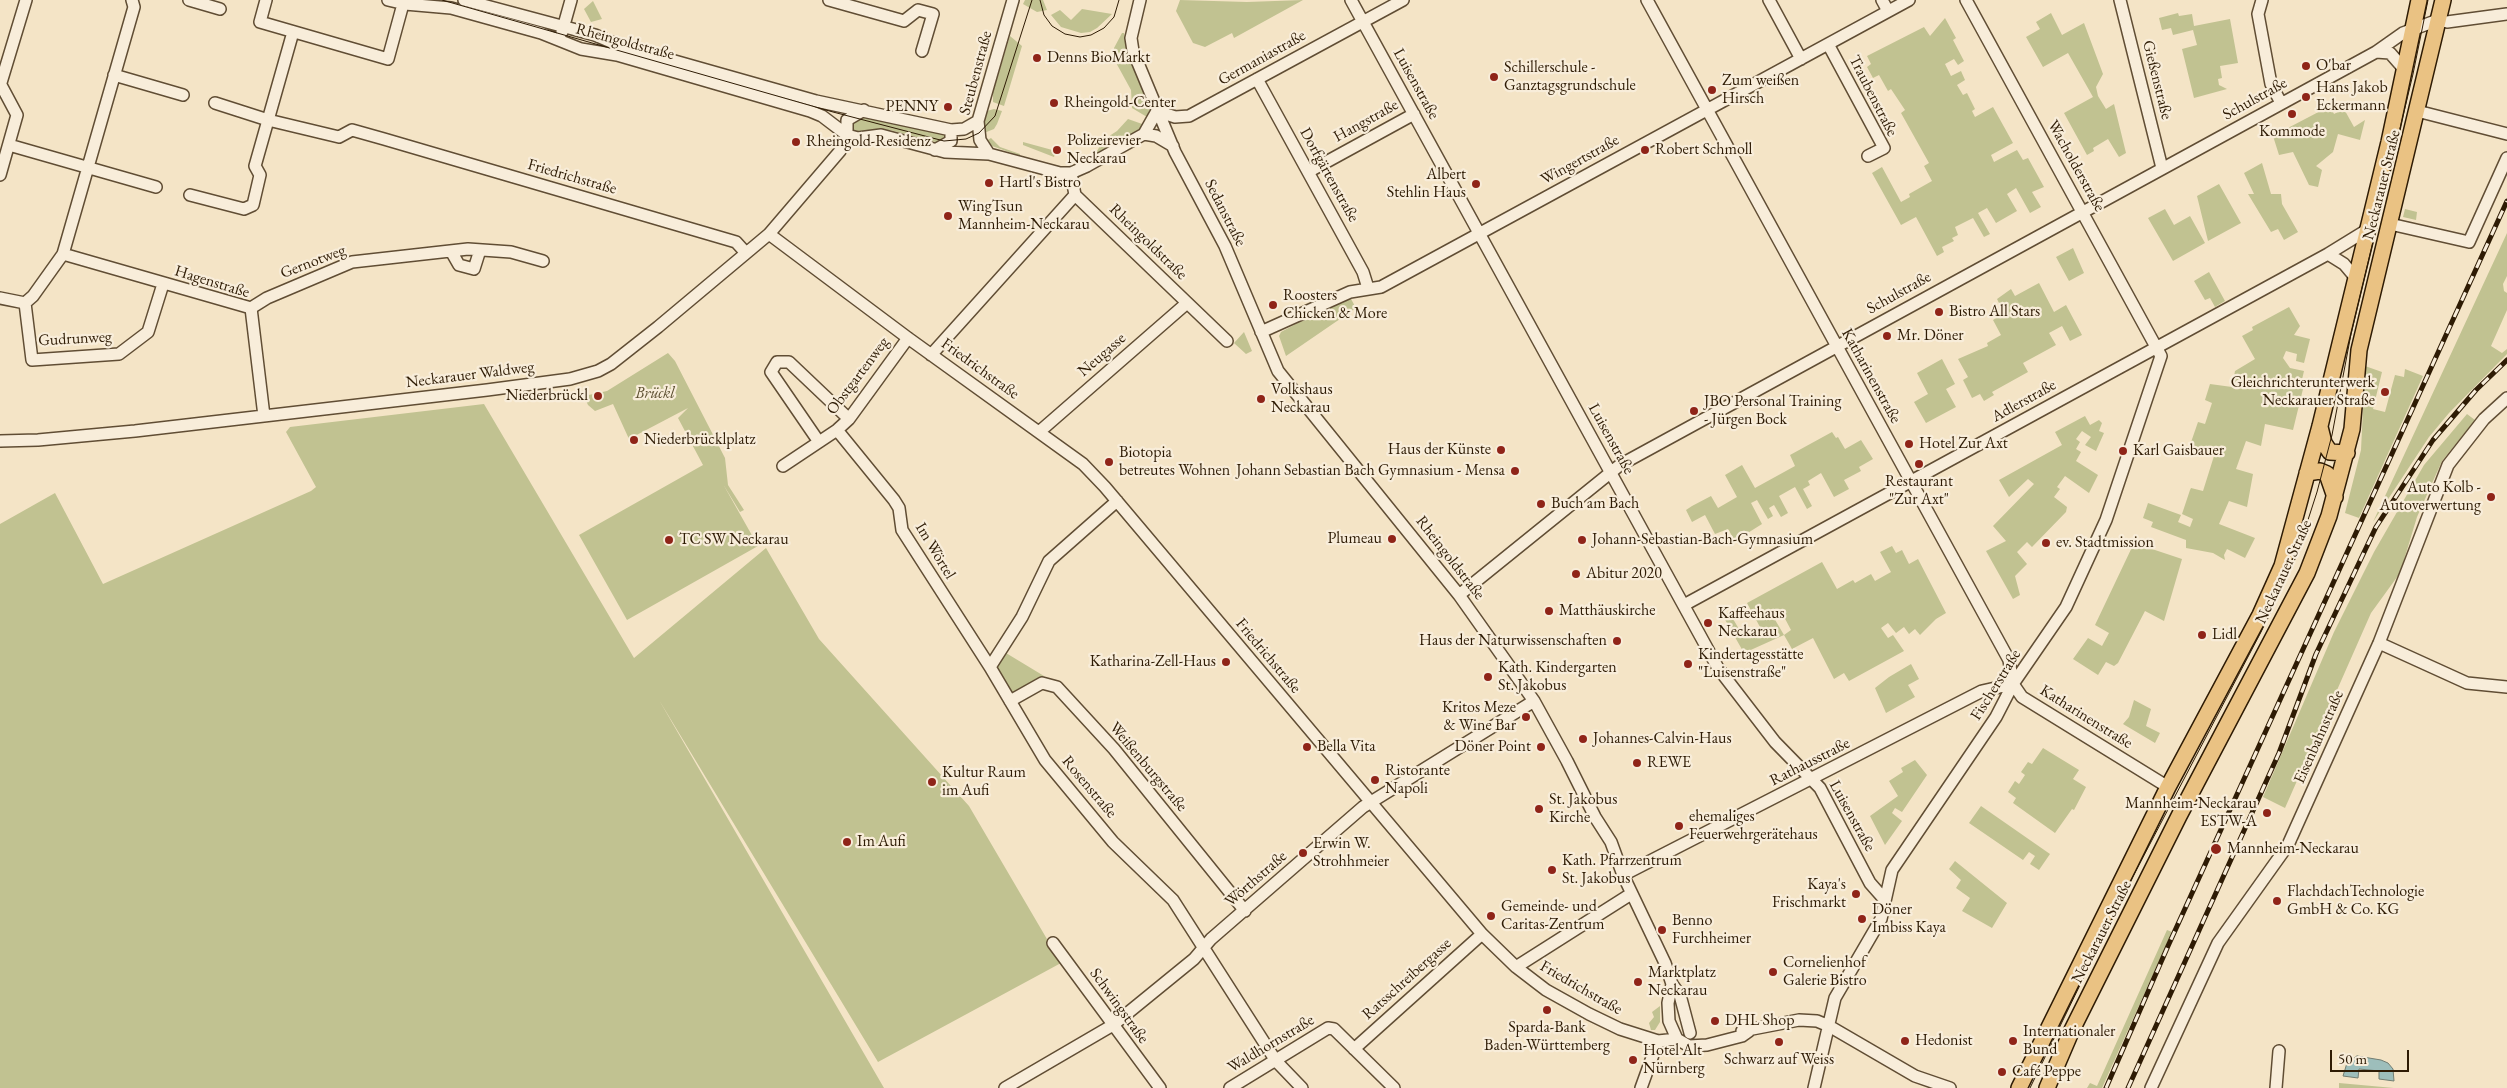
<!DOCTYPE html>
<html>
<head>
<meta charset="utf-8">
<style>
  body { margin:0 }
  #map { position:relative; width:2507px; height:1088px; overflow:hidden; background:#f4e4c6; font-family:"EB Garamond",serif }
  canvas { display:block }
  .scale { position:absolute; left:2330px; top:1050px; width:79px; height:22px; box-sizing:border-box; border:2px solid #2e1b04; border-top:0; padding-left:6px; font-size:15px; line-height:18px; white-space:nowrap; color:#2e1b04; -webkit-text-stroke:4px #f8edda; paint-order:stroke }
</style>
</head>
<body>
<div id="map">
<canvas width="2507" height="1088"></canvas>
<div class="scale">50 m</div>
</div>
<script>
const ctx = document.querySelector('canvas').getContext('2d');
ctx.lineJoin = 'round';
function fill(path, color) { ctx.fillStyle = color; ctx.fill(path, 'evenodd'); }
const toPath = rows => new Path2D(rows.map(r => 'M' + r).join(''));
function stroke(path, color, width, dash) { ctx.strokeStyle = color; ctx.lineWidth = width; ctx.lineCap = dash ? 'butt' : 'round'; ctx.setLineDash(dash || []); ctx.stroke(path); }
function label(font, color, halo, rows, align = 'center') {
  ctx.font = font + ' "EB Garamond",serif'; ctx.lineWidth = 4.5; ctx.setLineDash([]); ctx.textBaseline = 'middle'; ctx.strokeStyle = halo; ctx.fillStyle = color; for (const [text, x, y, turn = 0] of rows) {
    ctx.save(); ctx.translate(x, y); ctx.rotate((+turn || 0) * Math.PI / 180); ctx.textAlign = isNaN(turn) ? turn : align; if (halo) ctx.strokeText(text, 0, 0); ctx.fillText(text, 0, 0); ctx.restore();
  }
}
const green = toPath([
  [1025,0,1043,0,1047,10,1037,12,1023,4],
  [1180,0,1247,2,1303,0,1234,38,1232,33,1205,47,1193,43,1176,11],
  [593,1,602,19,591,22,584,9],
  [1082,9,1112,14,1097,28,1090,32,1081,33,1061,27,1051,15,1060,10,1071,20],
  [2051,13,2062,35,2084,23,2103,74,2096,87,2098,96,2106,109,2114,104,2126,153,2119,157,2108,139,2093,148,2094,151,2087,155,2064,113,2093,97,2068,53,2043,67,2026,37,2040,29,2036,22],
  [2178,13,2179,16,2192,14,2194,26,2230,19,2238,63,2220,66,2222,78,2218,79,2219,85,2227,89,2194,98,2182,49,2197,45,2193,30,2173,35,2171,28,2162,30,2159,18],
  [1945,18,1956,38,1953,40,1964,61,1958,65,1954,59,1945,64,1951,76,1961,71,1965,80,1957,85,1963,95,1967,93,1975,109,1972,111,1975,117,1993,107,2013,143,1991,155,1994,162,2017,150,2023,160,2028,158,2044,187,2032,192,2041,207,2030,213,2016,188,2007,194,2017,211,1996,223,1987,208,1978,213,1990,234,1984,237,1973,218,1955,227,1958,235,1952,238,1954,241,1942,247,1944,252,1937,256,1916,217,1901,225,1872,173,1882,167,1901,202,1910,197,1909,194,1932,181,1924,166,1929,163,1901,113,1905,110,1891,89,1888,91,1879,75,1873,78,1867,67,1871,64,1867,56,1924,27,1930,36],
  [1122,33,1124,33,1132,65,1150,108,1147,117,1132,108,1131,90,1114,59,1114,48],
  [1010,36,1022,46,1004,106,993,102,993,92],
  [2330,106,2334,114,2344,109,2354,127,2365,120,2360,140,2338,134,2333,152,2316,166,2322,170,2318,187,2309,185,2293,152,2279,155,2273,136,2281,131,2283,134,2285,133,2284,130],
  [994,109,1002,111,997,124,994,129,984,133,985,114,987,111],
  [859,117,932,130,948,135,939,143,890,130,859,134,853,133,850,126],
  [1128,119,1145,125,1138,131,1095,155,1103,140,1117,131],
  [991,138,1000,147,1020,154,1020,156,992,146,986,141],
  [1023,142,1056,151,1054,157,1023,145],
  [2262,163,2271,194,2281,194,2282,204,2298,232,2284,240,2278,229,2271,232,2248,194,2254,194,2244,173],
  [2219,184,2241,223,2208,241,2197,196],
  [2165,209,2174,225,2190,216,2205,243,2173,261,2148,218],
  [2405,209,2417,212,2416,220,2403,217],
  [2507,233,2507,276,2503,284,2504,291,2507,293,2507,310,2491,346,2502,353,2507,349,2507,354,2449,413,2429,437,2373,522],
  [2073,248,2084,273,2069,281,2056,257],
  [2209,272,2225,301,2215,307,2210,298,2205,300,2194,281],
  [2039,283,2054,312,2066,305,2082,335,2070,341,2062,326,2049,333,2056,345,2023,363,2028,372,1992,392,1994,395,1984,401,1980,394,1972,398,1963,380,1968,377,1958,359,1988,346,1987,343,2001,335,1993,320,2004,313,1997,299,2011,289,2015,296],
  [1351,299,1356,308,1286,356,1279,336,1281,332,1318,312],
  [2289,307,2300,326,2294,335,2310,339,2304,363,2296,361,2297,354,2286,351,2283,358,2290,368,2304,371,2300,388,2303,389,2293,430,2265,424,2261,446,2246,441,2236,469,2253,474,2247,507,2229,501,2219,524,2255,538,2245,558,2227,549,2224,555,2225,560,2213,553,2186,548,2186,540,2151,527,2153,522,2143,518,2148,503,2181,515,2178,522,2190,527,2193,519,2182,514,2190,490,2191,488,2203,491,2214,456,2189,448,2198,422,2205,424,2212,403,2205,400,2210,384,2232,387,2235,371,2255,359,2242,336,2253,330,2252,327],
  [1244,332,1252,351,1246,354,1234,343],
  [668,353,675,361,725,458,728,485,744,510,740,512,723,484,758,546,627,620,579,535,703,465,678,418,688,408,629,439,613,404,595,411,588,405,584,396,607,391],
  [1942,359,1955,384,1946,389,1956,407,1926,423,1914,402,1928,394,1917,373],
  [2365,366,2382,372,2373,409,2385,412,2395,375,2404,377,2405,369,2423,376,2359,518,2345,513,2361,450],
  [484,404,634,658,766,548,819,639,969,806,1061,963,878,1062,659,700,884,1088,0,1088,0,524,55,493,103,584,311,491,316,487,286,432,290,427],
  [2467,414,2475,420,2442,461,2417,517,2400,573,2371,613,2285,808,2263,797,2334,632,2374,552,2424,465],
  [2085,416,2090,425,2099,420,2102,423,2099,431,2104,433,2096,451,2085,445,2091,437,2082,431,2076,439,2080,442,2076,449,2081,452,2076,461,2098,475,2089,493,2065,476,2057,487,2060,489,2054,497,2067,507,2066,512,2032,547,2027,542,2017,552,2027,564,2015,576,2020,595,2013,599,1986,551,2006,541,1993,526,2034,484,2028,479,2009,497,1999,480,2062,445,2055,432],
  [1832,432,1836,438,1838,437,1845,449,1861,440,1873,459,1859,467,1861,471,1844,480,1849,489,1834,497,1821,473,1808,481,1810,485,1803,489,1812,506,1807,509,1795,487,1779,496,1788,513,1781,517,1774,505,1769,508,1773,516,1768,519,1757,500,1751,503,1762,524,1735,541,1728,529,1715,534,1705,515,1692,522,1686,510,1692,506,1711,496,1718,508,1737,497,1725,475,1742,465,1755,488,1795,466,1790,455],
  [2134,543,2182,559,2164,621,2145,611,2118,663,2114,666,2106,662,2098,675,2073,659,2088,638,2102,646,2109,633,2095,625],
  [1892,546,1896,553,1902,550,1909,564,1918,559,1946,613,1936,619,1920,635,1915,629,1909,634,1904,627,1896,633,1888,623,1881,628,1888,638,1893,635,1904,651,1849,681,1844,673,1834,679,1813,638,1792,649,1784,635,1744,653,1723,616,1729,612,1743,636,1760,627,1747,603,1822,562,1837,589,1853,580,1855,583,1871,574,1875,581,1891,572,1880,552],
  [1782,613,1791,630,1784,635,1774,618],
  [1001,650,1044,676,1010,701,990,667],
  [1911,664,1919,679,1908,685,1915,697,1886,713,1875,688,1889,677],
  [2134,700,2151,709,2146,726,2160,733,2155,743,2123,724,2129,717],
  [2043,748,2079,770,2073,779,2086,787,2074,810,2072,809,2055,833,2013,803,2016,798,2008,792,2015,781,2019,784,2025,775,2021,772,2028,762,2032,764],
  [1915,760,1927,775,1902,812,1895,808,1892,813,1902,821,1885,845,1870,816,1898,796,1889,781,1903,772,1901,768],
  [1981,806,2050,854,2039,870,2030,864,2035,856,2029,852,2023,860,1969,823],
  [1955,861,2007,903,1992,928,1962,911,1970,898,1956,888,1961,880,1949,869],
  [2167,930,2172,932,2102,1088,2087,1088,2090,1083,2097,1086],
  [1660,1006,1660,1022,1655,1030,1651,1030,1649,1023,1654,1017,1652,1012],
  [2339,1083,2394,1088,2339,1088]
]);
const water = toPath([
  [2357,1056,2381,1060,2388,1063,2393,1069,2394,1081,2379,1079,2379,1071,2359,1069,2358,1078,2343,1076,2347,1063,2357,1056]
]);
const minor = toPath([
  [189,0,220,9],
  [266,0,260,22,388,59,403,4],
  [388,0,405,4,451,8,541,33,581,49,617,55,810,111,822,116,847,135,858,138,881,135,945,152,989,154,1060,173,1071,173,1087,166,1144,134,1157,111],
  [464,0,595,35,618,45,816,101,951,130,964,129,978,121],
  [829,0,904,21,918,10,933,14,922,51],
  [1140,0,1131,38,1133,51,1175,152,1225,246,1278,371,1459,595,1534,701,1567,761,1595,817,1611,842,1623,875,1665,963,1672,984,1680,995,1690,1033],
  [1351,0,1718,668,1775,742,1820,788,1870,883,1885,900],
  [1647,0,2009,660,2013,684,2022,697,2168,787],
  [1769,0,1801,59],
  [1882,0,1888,11],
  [2120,0,2162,168],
  [2262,0,2258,14,2271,84,2281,103],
  [562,32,571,0],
  [1828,44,1884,148,1868,156],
  [2376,52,2390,53,2405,70],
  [114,75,183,95],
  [1257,79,1363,272,1368,288],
  [0,86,26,0],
  [215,103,268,120,339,137,352,130,384,139,736,242,746,253],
  [1157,111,1175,117,1189,116,1403,0],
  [2417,111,2507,134],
  [1144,134,1156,136,1173,146],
  [9,145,156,187],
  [935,150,951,141,951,130],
  [989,154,980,140,978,121,1013,0],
  [1308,172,1414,114],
  [1071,173,1075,195,1227,341],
  [0,175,17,115,1,85],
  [190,195,244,209,253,205,260,175,255,166,293,32],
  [2390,224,2469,242,2507,158],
  [769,234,908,338,1083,464,1105,487,1482,934,1516,967,1546,990,1589,1014,1620,1029,1658,1041,1677,1039,1689,1046,1707,1045,1742,1036,1749,1031],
  [451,251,459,265,474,269,480,250],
  [63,254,251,308,264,416],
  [2328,254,2344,264,2355,277],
  [0,298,25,303,33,296,63,254,134,7,132,0],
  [25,303,32,360,119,354,148,332,163,284],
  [251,308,267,298,352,262,468,249,511,252,543,261],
  [1261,332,1350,292,1381,287,1909,0],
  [931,355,1075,195],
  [837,430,894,500,899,508,902,530,990,667,1045,760,1113,842,1173,900,1276,1061,1302,1088],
  [1039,432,1187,303],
  [0,441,38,440,135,431,487,390,570,379,598,371,611,364,658,327,769,234,840,151,847,135,847,120,864,110],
  [819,442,771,372,777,362,789,362,849,419],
  [783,466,837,430,849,419,908,338],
  [1459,595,1620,465,2376,52,2403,33,2438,20,2447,22,2507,14],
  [1684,605,2328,254,2367,230],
  [2379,643,2467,683,2507,687],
  [990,667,1022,617,1049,561,1117,501],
  [1010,701,1042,683,1057,687,1114,749,1245,911],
  [1623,875,1982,691,2013,684],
  [1053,943,1160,1088],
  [1516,967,1631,894],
  [1672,984,1668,1003,1669,1021,1677,1039],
  [1742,1031,1799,1020,1817,1021,1829,1026,1915,1076,1950,1088],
  [1354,1049,1482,934],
  [1005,1088,1113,1025,1194,959,1211,939,1363,807,1534,701],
  [1230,1088,1328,1028,1334,1029,1394,1088],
  [1641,1088,1658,1041],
  [1814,1088,1835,998,1881,919,1892,870,1996,717,2013,684,2066,607,2106,520,2161,356,1966,0],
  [2151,1088,2218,943,2288,845,2379,643,2448,465,2484,419,2507,398],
  [2276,1088,2279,1051]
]);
const major = toPath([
  [2320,427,2324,443,2330,452,2347,453],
  [2307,473,2320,471,2327,474,2335,497],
  [2019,1088,2168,787,2260,615,2282,566,2320,426,2389,142,2419,0],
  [2047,1088,2071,1032,2179,816,2307,573,2329,516,2352,429,2359,350,2443,0]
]);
const tram = toPath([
  [442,0,833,112,944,141,966,139,979,133,995,116,1032,0],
  [1040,0,1044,15,1052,26,1065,34,1080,37,1091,35,1104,28,1114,17,1119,0],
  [2030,1088,2130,882,2261,632,2296,557,2317,492,2332,435,2351,334,2413,74,2428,0]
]);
const rail = toPath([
  [2106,1088,2168,946,2507,201],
  [2128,1088,2279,753,2316,654,2376,527,2433,440,2476,390,2507,360]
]);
const markers = [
  [1037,58,5,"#8f2418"],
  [2306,66,5,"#8f2418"],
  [1494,77,5,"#8f2418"],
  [1712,90,5,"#8f2418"],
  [2306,97,5,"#8f2418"],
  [1054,103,5,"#8f2418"],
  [948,107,5,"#8f2418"],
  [2292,114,5,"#8f2418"],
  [796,142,5,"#8f2418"],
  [1057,150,5,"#8f2418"],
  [1645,150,5,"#8f2418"],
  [989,183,5,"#8f2418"],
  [1476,184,5,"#8f2418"],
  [948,216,5,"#8f2418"],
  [1273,305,5,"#8f2418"],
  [1939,312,5,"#8f2418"],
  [1887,336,5,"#8f2418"],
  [2385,392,5,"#8f2418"],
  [598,396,5,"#8f2418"],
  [1261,399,5,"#8f2418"],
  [1694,411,5,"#8f2418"],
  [634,440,5,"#8f2418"],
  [1909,444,5,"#8f2418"],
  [1501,450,5,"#8f2418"],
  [2123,451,5,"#8f2418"],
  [1109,462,5,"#8f2418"],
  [1919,464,5,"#8f2418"],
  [1515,471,5,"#8f2418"],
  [2491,497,5,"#8f2418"],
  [1541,504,5,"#8f2418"],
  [1392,539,5,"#8f2418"],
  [669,540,5,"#8f2418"],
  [1582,540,5,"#8f2418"],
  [2046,543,5,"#8f2418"],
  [1576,574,5,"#8f2418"],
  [1549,611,5,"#8f2418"],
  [1708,623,5,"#8f2418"],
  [2202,635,5,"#8f2418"],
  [1617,641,5,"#8f2418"],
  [1226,662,5,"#8f2418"],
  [1688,664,5,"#8f2418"],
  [1488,677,5,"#8f2418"],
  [1526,717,5,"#8f2418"],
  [1583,739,5,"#8f2418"],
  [1307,747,5,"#8f2418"],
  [1541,747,5,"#8f2418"],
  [1637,763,5,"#8f2418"],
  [1375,780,5,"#8f2418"],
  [932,782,5,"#8f2418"],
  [1539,809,5,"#8f2418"],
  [2267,813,5,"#8f2418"],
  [1679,826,5,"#8f2418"],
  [847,842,5,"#8f2418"],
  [2216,849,6,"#8f2418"],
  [1303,853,5,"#8f2418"],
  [1552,870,5,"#8f2418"],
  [1856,894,5,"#8f2418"],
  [2277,901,5,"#8f2418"],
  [1491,916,5,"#8f2418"],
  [1862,919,5,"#8f2418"],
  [1662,930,5,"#8f2418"],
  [1773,972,5,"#8f2418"],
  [1638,982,5,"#8f2418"],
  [1547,1010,5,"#8f2418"],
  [1715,1021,5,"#8f2418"],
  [1905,1041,5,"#8f2418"],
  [2013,1041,5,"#8f2418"],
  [1779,1042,5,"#8f2418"],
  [1633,1060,5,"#8f2418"],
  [2002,1072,5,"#8f2418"]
];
const streetNames = [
  ["Rheingoldstraße",625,42,15],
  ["Germaniastraße",1262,58,-29],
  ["Steubenstraße",976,73,-75],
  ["Gießenstraße",2157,80,76],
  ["Luisenstraße",1416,84,61],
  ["Traubenstraße",1873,96,63],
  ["Schulstraße",2255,99,-29],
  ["Hangstraße",1366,121,-29],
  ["Wingertstraße",1580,160,-29],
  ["Wacholderstraße",2076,166,61],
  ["Dorfgärtenstraße",1329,175,61],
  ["Friedrichstraße",572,177,16],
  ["Neckarauer Straße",2382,185,-76],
  ["Sedanstraße",1225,213,63],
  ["Rheingoldstraße",1148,242,44],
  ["Gernotweg",313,262,-21],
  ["Hagenstraße",212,282,17],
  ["Schulstraße",1899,293,-29],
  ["Gudrunweg",75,339,-3],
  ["Neugasse",1102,355,-41],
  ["Friedrichstraße",980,369,36],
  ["Neckarauer Waldweg",470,375,-7],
  ["Obstgartenweg",858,376,-53],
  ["Katharinenstraße",1871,376,61],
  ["Adlerstraße",2024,401,-29],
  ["Luisenstraße",1611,439,61],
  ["Im Wörtel",935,551,59],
  ["Rheingoldstraße",1450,558,52],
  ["Neckarauer Straße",2284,572,-65],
  ["Friedrichstraße",1268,656,50],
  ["Fischerstraße",1996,685,-58],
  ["Katharinenstraße",2086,717,32],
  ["Eisenbahnstraße",2319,737,-66],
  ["Rathausstraße",1810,762,-27],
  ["Weißenburgstraße",1148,767,50],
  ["Rosenstraße",1089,787,50],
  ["Luisenstraße",1852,816,61],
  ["Wörthstraße",1256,879,-41],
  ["Neckarauer Straße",2102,932,-63],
  ["Ratsschreibergasse",1407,979,-42],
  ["Friedrichstraße",1581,988,30],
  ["Schwingstraße",1119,1006,54],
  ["Waldhornstraße",1271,1044,-31]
];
const poiNames = [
  ["Denns BioMarkt",1047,58],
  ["O'bar",2316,66],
  ["Schillerschule -",1504,68],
  ["Ganztagsgrundschule",1504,86],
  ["Zum weißen",1722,81],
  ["Hirsch",1722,99],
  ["Hans Jakob",2316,88],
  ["Eckermann",2316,106],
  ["Rheingold-Center",1064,103],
  ["PENNY",938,107,"right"],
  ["Kommode",2292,132,"center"],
  ["Polizeirevier",1067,141],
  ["Neckarau",1067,159],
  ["Rheingold-Residenz",806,142],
  ["Robert Schmoll",1655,150],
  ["Albert",1466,175,"right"],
  ["Stehlin Haus",1466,193,"right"],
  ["Hartl's Bistro",999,183],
  ["WingTsun",958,207],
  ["Mannheim-Neckarau",958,225],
  ["Roosters",1283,296],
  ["Chicken & More",1283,314],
  ["Bistro All Stars",1949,312],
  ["Mr. Döner",1897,336],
  ["Gleichrichterunterwerk",2375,383,"right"],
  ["Neckarauer Straße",2375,401,"right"],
  ["Volkshaus",1271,390],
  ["Neckarau",1271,408],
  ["Niederbrückl",588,396,"right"],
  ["JBO Personal Training",1704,402],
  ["- Jürgen Bock",1704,420],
  ["Niederbrücklplatz",644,440],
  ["Hotel Zur Axt",1919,444],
  ["Haus der Künste",1491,450,"right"],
  ["Karl Gaisbauer",2133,451],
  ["Biotopia",1119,453],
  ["betreutes Wohnen",1119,471],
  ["Johann Sebastian Bach Gymnasium - Mensa",1505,471,"right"],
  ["Restaurant",1919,482,"center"],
  ["\"Zur Axt\"",1919,500,"center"],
  ["Auto Kolb -",2481,488,"right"],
  ["Autoverwertung",2481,506,"right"],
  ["Buch am Bach",1551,504],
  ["Plumeau",1382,539,"right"],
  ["TC SW Neckarau",679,540],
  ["Johann-Sebastian-Bach-Gymnasium",1592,540],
  ["ev. Stadtmission",2056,543],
  ["Abitur 2020",1586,574],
  ["Matthäuskirche",1559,611],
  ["Kaffeehaus",1718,614],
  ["Neckarau",1718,632],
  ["Lidl",2212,635],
  ["Haus der Naturwissenschaften",1607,641,"right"],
  ["Kindertagesstätte",1698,655],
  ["\"Luisenstraße\"",1698,673],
  ["Katharina-Zell-Haus",1216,662,"right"],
  ["Kath. Kindergarten",1498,668],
  ["St. Jakobus",1498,686],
  ["Kritos Meze",1516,708,"right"],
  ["& Wine Bar",1516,726,"right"],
  ["Johannes-Calvin-Haus",1593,739],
  ["Bella Vita",1317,747],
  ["Döner Point",1531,747,"right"],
  ["REWE",1647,763],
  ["Ristorante",1385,771],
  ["Napoli",1385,789],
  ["Kultur Raum",942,773],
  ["im Aufi",942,791],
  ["St. Jakobus",1549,800],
  ["Kirche",1549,818],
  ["Mannheim-Neckarau",2257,804,"right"],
  ["ESTW-A",2257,822,"right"],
  ["ehemaliges",1689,817],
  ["Feuerwehrgerätehaus",1689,835],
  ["Im Aufi",857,842],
  ["Erwin W.",1313,844],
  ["Strohhmeier",1313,862],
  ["Mannheim-Neckarau",2227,849],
  ["Kath. Pfarrzentrum",1562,861],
  ["St. Jakobus",1562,879],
  ["Kaya's",1846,885,"right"],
  ["Frischmarkt",1846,903,"right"],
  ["FlachdachTechnologie",2287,892],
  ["GmbH & Co. KG",2287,910],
  ["Gemeinde- und",1501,907],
  ["Caritas-Zentrum",1501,925],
  ["Döner",1872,910],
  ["Imbiss Kaya",1872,928],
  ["Benno",1672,921],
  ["Furchheimer",1672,939],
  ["Cornelienhof",1783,963],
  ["Galerie Bistro",1783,981],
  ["Marktplatz",1648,973],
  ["Neckarau",1648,991],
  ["DHL Shop",1725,1021],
  ["Sparda-Bank",1547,1028,"center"],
  ["Baden-Württemberg",1547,1046,"center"],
  ["Internationaler",2023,1032],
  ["Bund",2023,1050],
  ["Hedonist",1915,1041],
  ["Hotel Alt",1643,1051],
  ["Nürnberg",1643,1069],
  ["Schwarz auf Weiss",1779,1060,"center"],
  ["Café Peppe",2012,1072]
];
const parkNames = [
  ["Brückl",655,394]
];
fill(green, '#c1c291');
fill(water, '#9dbebb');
stroke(water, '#717d72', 1);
stroke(minor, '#604d34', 14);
stroke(major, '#2e1b04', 18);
stroke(minor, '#f8edda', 11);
stroke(major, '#eac283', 15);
stroke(tram, '#2e1b04', 1);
stroke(rail, '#2e1b04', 5);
stroke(rail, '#f8edda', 3, [9]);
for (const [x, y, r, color] of markers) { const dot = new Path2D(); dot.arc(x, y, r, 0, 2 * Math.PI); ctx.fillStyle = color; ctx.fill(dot); stroke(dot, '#f8edda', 2); }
label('16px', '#2e1b04', '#f8edda', streetNames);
label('16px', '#2e1b04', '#f8edda', poiNames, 'left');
label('italic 16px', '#5a4d2e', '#f8edda', parkNames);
</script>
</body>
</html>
